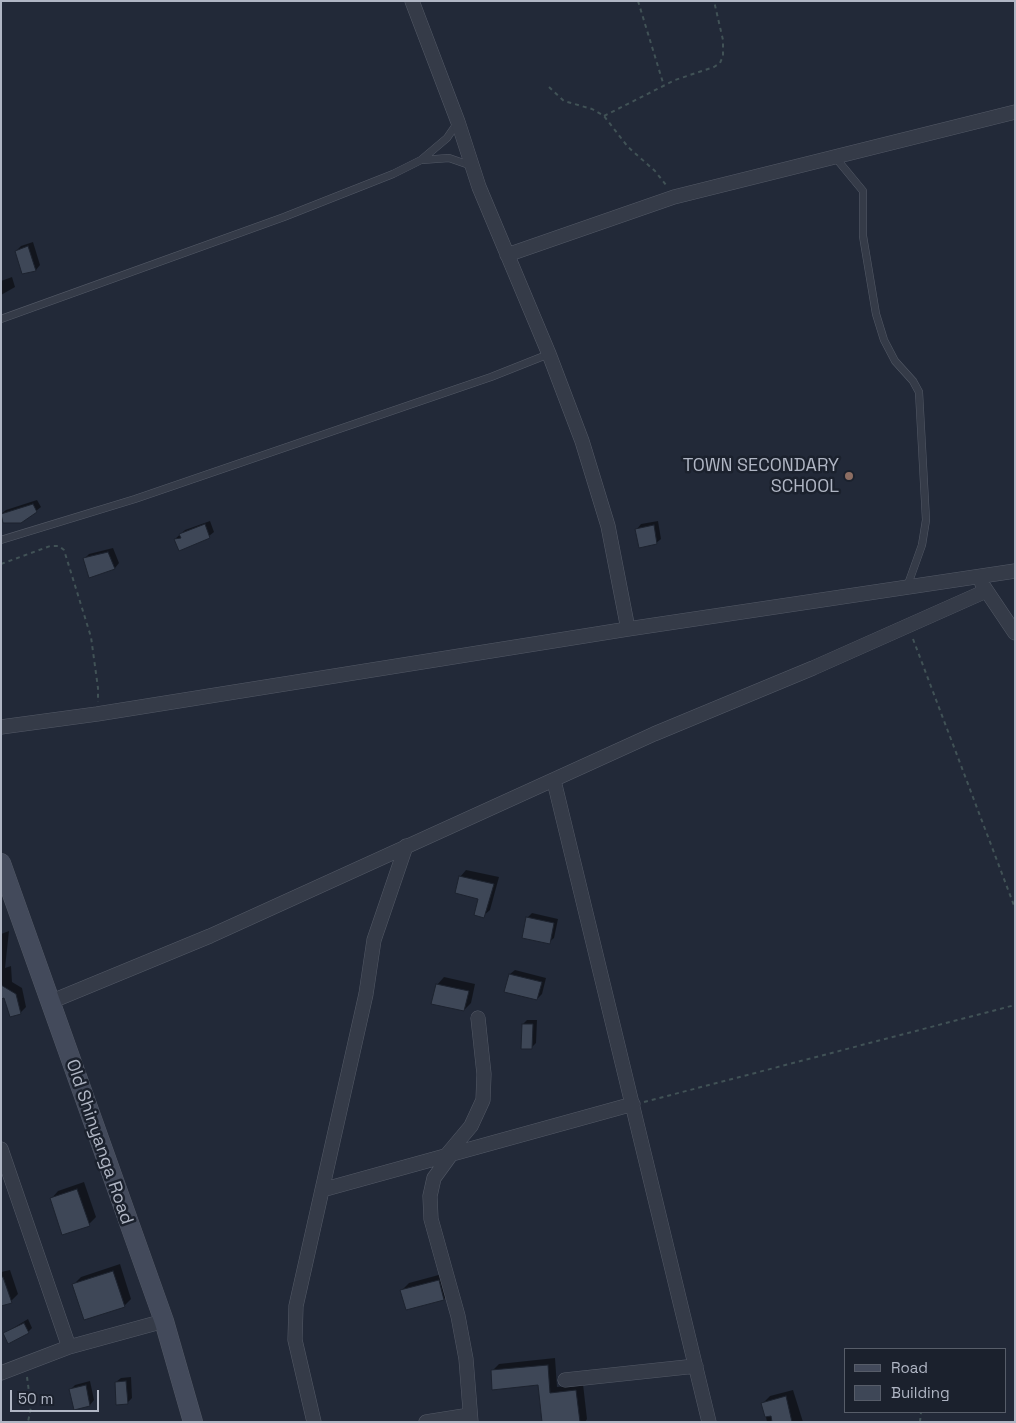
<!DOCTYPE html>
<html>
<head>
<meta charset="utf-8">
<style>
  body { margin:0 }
  #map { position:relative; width:1016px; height:1423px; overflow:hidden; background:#222938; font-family:"Space Grotesk",sans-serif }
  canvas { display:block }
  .frame { position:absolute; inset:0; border:2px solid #b0b6c4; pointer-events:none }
  .legend { position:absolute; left:844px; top:1348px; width:162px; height:65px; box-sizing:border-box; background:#1b212d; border:1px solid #575d69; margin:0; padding:6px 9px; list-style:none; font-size:15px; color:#b0b6c4 }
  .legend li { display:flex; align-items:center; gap:10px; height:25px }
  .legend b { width:25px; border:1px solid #575d69 }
  .scale { position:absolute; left:10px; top:1390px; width:89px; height:22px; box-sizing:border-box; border:2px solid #b0b6c4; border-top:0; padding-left:6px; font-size:15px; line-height:18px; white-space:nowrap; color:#b0b6c4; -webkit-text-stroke:4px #1b212d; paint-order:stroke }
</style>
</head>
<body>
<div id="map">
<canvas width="1016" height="1423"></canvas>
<div class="frame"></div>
<ul class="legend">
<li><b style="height:6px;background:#434a5b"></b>Road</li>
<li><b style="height:14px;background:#3e4757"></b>Building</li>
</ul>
<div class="scale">50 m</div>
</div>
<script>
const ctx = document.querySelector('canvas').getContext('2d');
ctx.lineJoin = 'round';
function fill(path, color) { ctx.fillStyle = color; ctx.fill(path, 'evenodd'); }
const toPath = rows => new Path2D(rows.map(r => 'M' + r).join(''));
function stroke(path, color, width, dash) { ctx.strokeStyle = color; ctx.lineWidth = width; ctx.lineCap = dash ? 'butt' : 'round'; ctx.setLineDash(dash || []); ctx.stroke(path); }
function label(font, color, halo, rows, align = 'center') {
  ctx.font = font + ' "Space Grotesk",sans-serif'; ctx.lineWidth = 5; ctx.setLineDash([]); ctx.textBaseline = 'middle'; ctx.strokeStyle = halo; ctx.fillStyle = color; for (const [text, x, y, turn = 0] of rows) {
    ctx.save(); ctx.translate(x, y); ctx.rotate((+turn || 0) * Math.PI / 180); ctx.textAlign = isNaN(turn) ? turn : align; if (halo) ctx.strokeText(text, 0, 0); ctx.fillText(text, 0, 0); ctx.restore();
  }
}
const shadow = toPath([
  [33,242,40,265,36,270,16,251,21,246],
  [12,277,15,287,1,295,1,281],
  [37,500,41,507,36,511,4,522,1,514,6,510],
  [210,521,214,532,209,536,175,539,185,530],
  [658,521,661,539,656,543,637,529,641,524],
  [113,548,119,563,115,568,85,558,89,554],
  [466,870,499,877,490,910,483,916,480,898,460,877],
  [532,913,558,919,554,938,549,942,527,918],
  [9,931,5,968,11,966,12,982,22,988,26,1007,20,1013,5,996,1,998,1,934],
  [515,970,546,978,542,994,537,999,510,974],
  [444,977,475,984,471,1003,464,1010,437,985],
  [527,1020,537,1020,536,1043,531,1048,523,1024],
  [84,1182,96,1217,89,1224,51,1199,58,1191],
  [120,1264,131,1299,124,1306,74,1284,81,1277],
  [10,1270,18,1294,11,1301,1,1305,1,1272],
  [446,1273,451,1292,444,1299,407,1309,402,1290,409,1283],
  [28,1319,32,1328,28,1332,5,1333],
  [555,1358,557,1387,583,1384,587,1419,585,1422,543,1422,539,1384,492,1371,499,1364],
  [131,1377,132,1398,127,1403,116,1382,121,1378],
  [90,1381,94,1400,90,1405,75,1408,71,1389,75,1385],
  [793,1390,803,1422,767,1422,763,1403,770,1396]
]);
const building = toPath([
  [28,246,36,271,22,274,15,251,28,246],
  [33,504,37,512,21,523,3,523,1,514,33,504],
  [205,524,210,538,179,551,174,539,181,538,179,534,205,524],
  [654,525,657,544,639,548,635,529,654,525],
  [108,552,115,569,89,578,83,558,108,552],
  [459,876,494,884,484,918,474,915,478,899,455,893,459,876],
  [526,917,554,923,550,944,522,938,526,917],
  [509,974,542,982,537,1000,504,992,509,974],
  [436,984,469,991,464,1011,431,1004,436,984],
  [1,985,16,994,21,1014,10,1017,4,998,1,999,1,985],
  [522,1024,533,1024,532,1049,521,1049,522,1024],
  [77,1189,90,1226,62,1235,50,1198,77,1189],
  [113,1271,125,1307,84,1320,72,1284,113,1271],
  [1,1277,3,1277,12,1303,1,1306,1,1277],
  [439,1280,444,1300,406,1310,400,1290,439,1280],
  [24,1323,29,1333,8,1344,3,1333,24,1323],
  [548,1365,550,1393,576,1390,580,1422,542,1422,538,1385,492,1390,491,1370,548,1365],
  [126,1381,128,1404,116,1405,115,1382,126,1381],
  [86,1385,90,1406,74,1410,69,1389,86,1385],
  [786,1396,792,1422,772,1422,771,1416,765,1417,761,1403,786,1396]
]);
const path = toPath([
  [638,1,664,86],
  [549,87,564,101,592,109,604,116,628,147,655,171,666,185],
  [604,116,675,80,714,67,720,63,723,56,723,40,714,1],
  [1,564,50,546,59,546,64,550,91,637,98,688,98,702],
  [913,639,1015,908],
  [644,1102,1015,1005],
  [27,1377,31,1407,28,1422],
  [920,1422,921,1412]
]);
const lane = toPath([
  [835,157,863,191,863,236,876,314,884,340,895,361,913,381,919,392,926,520,922,545,907,587],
  [422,160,449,158,472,166],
  [1,319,284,217,393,174,421,160,447,138,458,122],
  [1,540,135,499,491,377,549,354]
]);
const street = toPath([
  [412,1,458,122,479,187,549,354,582,441,608,526,628,629],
  [507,255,674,197,1015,112],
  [982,584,1015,633],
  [1,727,97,714,628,629,1015,571],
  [554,781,709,1422],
  [50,1002,210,936,654,734,813,668,986,591],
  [1,1149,69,1347],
  [450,1156,434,1178,430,1196,431,1219,458,1316,466,1359,471,1422],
  [445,1157,471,1126,483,1100,484,1074,478,1018],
  [322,1190,633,1104],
  [1,1373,69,1347,164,1321],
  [565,1380,696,1366],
  [314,1422,295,1340,296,1306,366,994,374,940,406,846],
  [426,1422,470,1415]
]);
const secondary = toPath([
  [1,863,164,1321,193,1422]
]);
const markers = [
  [849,476,5,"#8d6e63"]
];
const poiNames = [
  ["TOWN SECONDARY",839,466],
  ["SCHOOL",839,487]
];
const streetNames = [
  ["Old Shinyanga Road",99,1142,71]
];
fill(shadow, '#0007');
fill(building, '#3e4757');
stroke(building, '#1d232f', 1);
stroke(lane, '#535966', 8);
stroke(street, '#535966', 15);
stroke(secondary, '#535966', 20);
stroke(path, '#415256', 2, [4, 4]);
stroke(lane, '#353b48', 7);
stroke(street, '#353b48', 14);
stroke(secondary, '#434a5b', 19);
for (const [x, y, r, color] of markers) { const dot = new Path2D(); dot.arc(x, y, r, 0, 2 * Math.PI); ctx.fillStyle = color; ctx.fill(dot); stroke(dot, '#1b212d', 2); }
label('18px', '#b0b6c4', '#1b212d', poiNames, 'right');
label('18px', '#b0b6c4', '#1b212d', streetNames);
</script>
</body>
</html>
